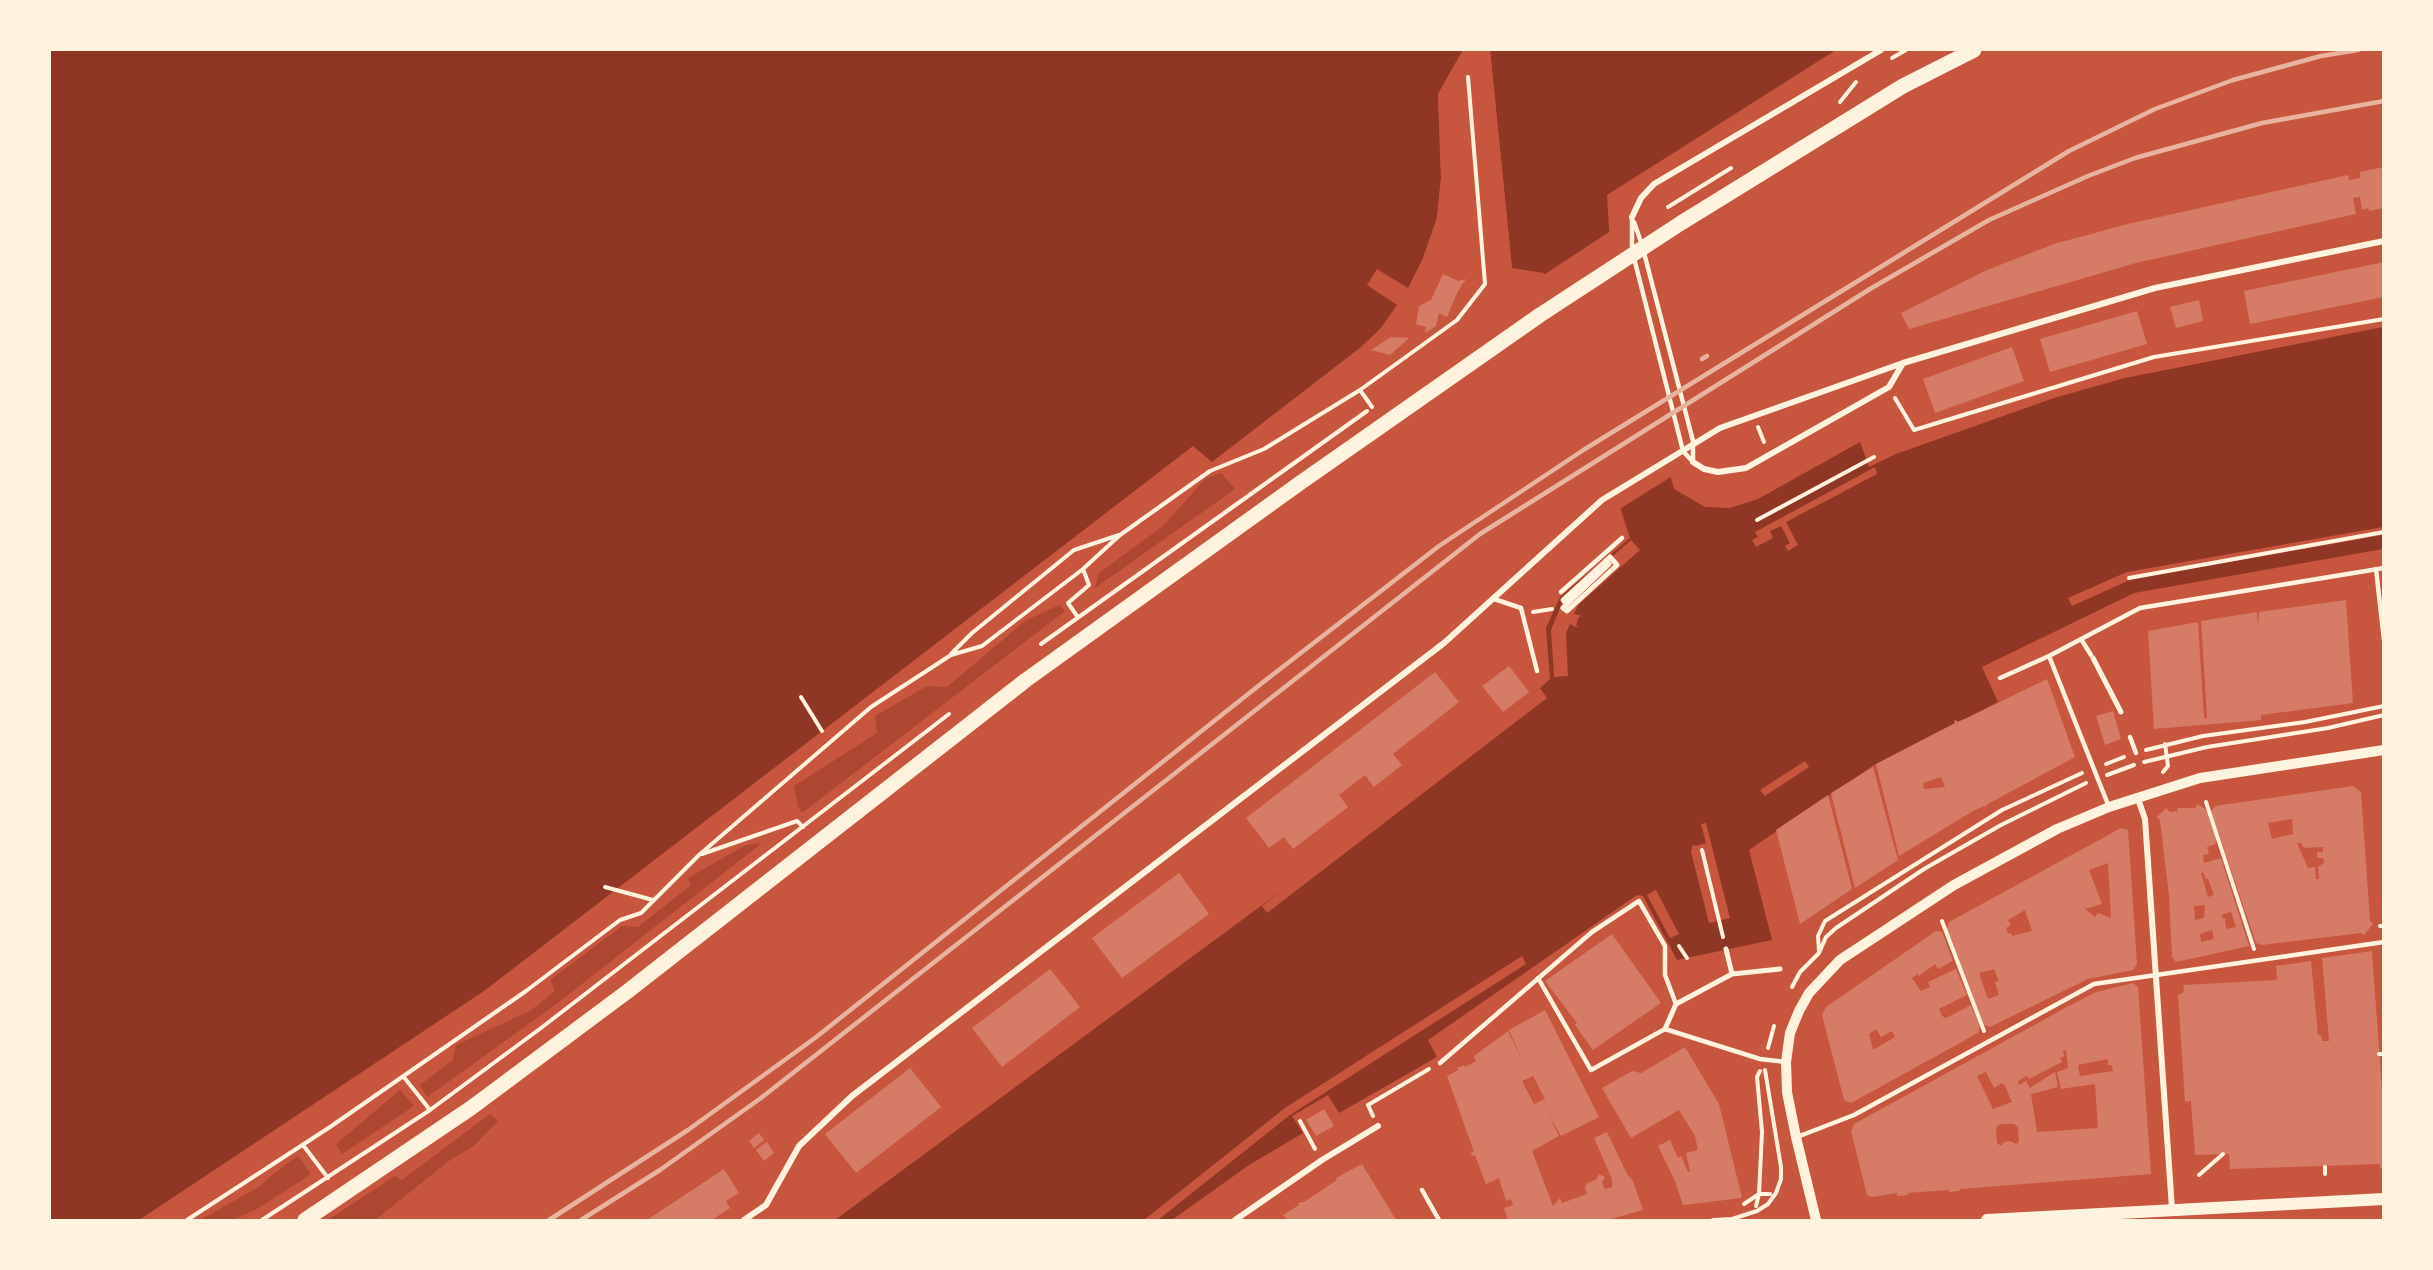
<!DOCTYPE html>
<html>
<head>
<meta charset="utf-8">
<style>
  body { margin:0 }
  #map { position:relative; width:2433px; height:1270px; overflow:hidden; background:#c8553d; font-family:"Fira Sans",sans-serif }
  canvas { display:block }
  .frame { position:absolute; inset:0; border:51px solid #fff3e0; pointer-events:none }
</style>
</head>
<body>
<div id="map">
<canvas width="2433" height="1270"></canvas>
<div class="frame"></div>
</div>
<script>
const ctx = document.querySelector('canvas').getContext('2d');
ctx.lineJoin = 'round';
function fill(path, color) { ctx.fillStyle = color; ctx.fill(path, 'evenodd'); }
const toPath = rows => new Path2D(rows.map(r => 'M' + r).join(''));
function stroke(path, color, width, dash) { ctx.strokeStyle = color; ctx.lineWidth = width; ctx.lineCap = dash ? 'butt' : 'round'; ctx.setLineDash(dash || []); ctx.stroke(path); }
const green = toPath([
  [1221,473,1235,489,1095,588,1099,573,1163,526,1206,478],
  [1059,605,1065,611,802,813,798,807,794,786,877,733,875,716,927,686,947,687,1025,621],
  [762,843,555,1005,427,1097,420,1085,453,1060,456,1045,530,1011,555,991,550,980,622,926,638,927,691,885,688,878,746,845],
  [400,1090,414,1106,342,1154,336,1144],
  [490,1114,498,1121,474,1146,450,1160,375,1220,328,1220,395,1176,402,1180],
  [298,1156,311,1174,257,1209,233,1220,200,1220,259,1187,272,1175]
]);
const water = toPath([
  [50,50,1463,50,1438,94,1441,178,1437,218,1423,258,1408,288,1377,269,1367,285,1397,305,1380,329,1361,347,1212,462,1193,446,484,991,139,1220,50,1220],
  [1490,50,1836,50,1607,195,1609,230,1617,273,1674,489,1705,507,1730,508,1758,499,1860,442,1869,467,1896,454,2054,398,2125,378,2383,327,2383,549,2134,593,1982,667,1998,702,1874,765,1749,850,1772,940,1677,960,1643,896,1637,895,1428,1040,1437,1057,1339,1113,1328,1095,1292,1116,1303,1133,1249,1165,1172,1220,835,1220,1284,889,1540,688,1550,679,1546,628,1560,597,1630,538,1544,273,1512,268]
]);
const pier = toPath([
  [1463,50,1466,50,1441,95,1444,178,1440,219,1426,259,1423,258,1437,218,1441,178,1438,94],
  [1487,50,1490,50,1512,268,1509,268],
  [1612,230,1620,272,1674,475,1618,510,1542,276],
  [1875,467,1877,474,1786,522,1798,545,1788,551,1785,546,1790,543,1781,526,1770,531,1773,538,1756,547,1752,540,1758,537,1755,532],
  [2383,527,2383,535,2132,579,2072,606,2068,598,2127,572],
  [1631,540,1640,550,1578,605,1574,614,1583,616,1579,617,1576,625,1578,628,1570,624,1566,633,1568,676,1554,677,1551,630,1563,600],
  [1540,688,1547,698,1267,913,1262,906],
  [1805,761,1809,767,1765,796,1760,790],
  [1706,823,1730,918,1709,923,1691,852,1693,844,1695,846,1706,843,1701,824],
  [1656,890,1679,934,1670,938,1647,895],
  [1522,956,1526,964,1290,1115,1158,1220,1144,1220,1285,1108]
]);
const building = toPath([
  [2384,167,2384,208,2369,211,2368,208,2362,210,2360,197,2353,198,2356,214,2136,263,1909,329,1901,313,1987,270,2054,244,2128,224,2348,175,2349,180,2360,178,2360,172],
  [2384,262,2384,297,2250,324,2244,291],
  [1443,274,1458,281,1466,279,1458,291,1447,317,1439,313,1436,326,1425,333,1426,327,1416,324,1419,306,1431,300],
  [2199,300,2203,321,2176,328,2170,307],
  [2137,311,2147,344,2050,372,2040,339],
  [1391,337,1409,338,1390,355,1371,350],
  [2012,347,2024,381,1935,413,1923,379],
  [2346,600,2353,703,2261,715,2261,720,2154,729,2148,631,2198,622,2204,718,2207,718,2201,621,2257,612,2258,629,2259,612],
  [1509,666,1529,692,1503,712,1482,686],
  [1435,672,1459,702,1393,754,1402,765,1374,787,1365,775,1339,795,1348,807,1293,849,1284,837,1269,848,1246,818],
  [2047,679,2075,757,1986,805,1987,807,1984,806,1973,811,1899,856,1876,764,1955,723,1954,721,1956,720,1957,722,1967,718],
  [1941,777,1945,787,1924,789,1923,783],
  [2113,711,2121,739,2105,745,2096,716],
  [1873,767,1898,860,1855,888,1831,793],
  [2353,786,2361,792,2370,921,2373,924,2364,935,2361,933,2262,945,2256,943,2211,812,2215,806],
  [2292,819,2293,834,2272,839,2268,823],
  [2297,843,2301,843,2304,848,2323,847,2323,852,2317,852,2317,858,2323,858,2324,863,2318,867,2319,879,2316,879,2315,867,2308,868],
  [1828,795,1852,889,1800,924,1776,830],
  [2198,804,2208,811,2217,841,2215,842,2216,844,2207,847,2209,854,2203,855,2204,863,2221,858,2249,946,2176,962,2172,957,2169,896,2160,820,2157,817,2166,808,2170,812,2178,811,2177,808,2195,808],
  [2203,872,2206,879,2208,879,2214,895,2208,897,2201,873],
  [2205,905,2204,918,2195,920,2194,906],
  [2231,912,2236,927,2226,929,2225,918,2223,919,2221,915],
  [2212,930,2214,939,2201,942,2200,934],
  [2121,828,2128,830,2137,964,2133,970,2088,979,1990,1027,1984,1025,1947,929,1949,922],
  [2108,863,2111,918,2098,913,2095,917,2085,909,2102,904,2089,870],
  [2025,910,2032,931,2012,936,2011,933,2008,934,2006,928,2011,925,2008,920],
  [1994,969,1999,981,1995,982,1999,995,1988,999,1979,973],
  [1179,873,1209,914,1122,978,1092,938],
  [1936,931,1942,932,1953,961,1938,969,1935,964,1919,976,1918,974,1912,978,1921,991,1930,987,1928,982,1956,969,1967,995,1939,1009,1942,1016,1946,1018,1971,1005,1980,1027,1978,1033,1851,1103,1844,1100,1822,1015,1826,1007],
  [1876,1029,1881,1037,1892,1031,1895,1037,1873,1050,1869,1034],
  [1612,934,1661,1003,1593,1050,1575,1025,1577,1023,1545,981],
  [2372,951,2384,1118,2384,1169,2380,1168,2380,1164,2230,1169,2229,1154,2195,1155,2191,1101,2185,1102,2178,995,2184,992,2183,985,2277,980,2276,966,2311,961,2318,1035,2321,1035,2322,1041,2329,1041,2322,958],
  [1050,969,1080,1007,1002,1067,972,1028],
  [2133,983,2138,987,2151,1174,1960,1189,1960,1191,1949,1192,1949,1190,1907,1193,1908,1195,1897,1196,1897,1193,1872,1197,1867,1195,1851,1131,1854,1124,2067,1007,2096,992],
  [2066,1050,2068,1068,2057,1072,2061,1089,2095,1084,2098,1128,2037,1132,2031,1094,2058,1087,2055,1072,2030,1088,2026,1081,2019,1085,2018,1081,2027,1076,2029,1079,2062,1062,2060,1058,2064,1056,2063,1051],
  [2108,1059,2108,1065,2112,1065,2113,1071,2080,1076,2078,1065],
  [1986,1072,1994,1088,2002,1083,2005,1086,2012,1102,1993,1109,1977,1076],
  [2000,1124,2014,1124,2018,1127,2019,1141,2016,1144,2010,1141,2004,1142,2001,1146,1997,1143,1996,1128],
  [1545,1010,1599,1117,1561,1136,1548,1114,1559,1136,1532,1151,1553,1206,1560,1198,1562,1203,1587,1194,1585,1188,1587,1183,1596,1180,1599,1174,1605,1177,1602,1182,1605,1189,1612,1187,1612,1179,1594,1138,1607,1132,1627,1174,1633,1181,1643,1210,1608,1220,1508,1220,1504,1208,1513,1205,1511,1199,1506,1201,1499,1178,1486,1184,1475,1155,1472,1156,1471,1152,1474,1152,1447,1076,1458,1070,1457,1068,1464,1065,1465,1067,1476,1061,1474,1056,1508,1031,1524,1064,1509,1030],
  [1533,1076,1545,1099,1534,1104,1522,1081],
  [1685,1047,1719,1104,1742,1198,1683,1205,1675,1181,1658,1146,1670,1140,1678,1158,1681,1156,1688,1172,1690,1171,1686,1153,1698,1150,1695,1136,1679,1110,1631,1138,1602,1088,1632,1071,1641,1073],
  [910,1068,941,1107,856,1173,825,1134],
  [1324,1109,1334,1126,1316,1136,1306,1120],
  [759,1133,764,1140,754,1148,749,1141],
  [767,1142,774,1153,764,1161,756,1150],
  [1362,1164,1396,1220,1287,1220,1283,1215,1299,1205,1298,1203,1304,1202,1337,1180,1336,1178],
  [724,1169,739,1193,726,1201,730,1208,712,1220,647,1220]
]);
const path = toPath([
  [1892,58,1906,50],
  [1840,102,1856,82],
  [1668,207,1731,168],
  [1360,390,1457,320,1485,284,1468,77],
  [1895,398,1914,430,2154,357,2384,319],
  [1758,427,1764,442],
  [1757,520,1874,457],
  [2129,578,2384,532],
  [1533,612,1552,609],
  [1077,616,1068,603,1089,585,1083,569],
  [1041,644,1367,411],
  [951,654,972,633,1074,550,1119,535],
  [801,697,822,731],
  [2146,750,2203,736,2305,722,2384,706],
  [2144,762,2207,747,2328,728,2384,715],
  [2106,764,2124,757],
  [2163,772,2168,766,2165,744],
  [2107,775,2134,765],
  [2206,802,2254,949],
  [1702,850,1723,937],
  [702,854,797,821,803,827],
  [605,887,653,900],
  [1942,921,1984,1031],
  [2380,926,2384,926],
  [1679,946,1687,958],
  [1819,951,1818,936,1825,921,2002,810,2082,773],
  [1792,987,1800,972,1819,953,1826,937,1836,928,1924,869,2001,825,2086,783],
  [1768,1048,1774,1026],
  [2379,1054,2384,1054],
  [403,1076,430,1110],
  [1373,1116,1368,1105,1429,1069],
  [1300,1121,1315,1149],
  [303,1145,328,1178],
  [2325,1167,2325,1174],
  [2199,1175,2223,1154],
  [1744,1204,1759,1194,1770,1194],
  [1756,1206,1759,1194,1762,1132,1757,1077,1760,1071],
  [187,1220,330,1127,526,991,620,920,641,913,699,855,871,707,951,655,982,646,1083,569,1120,535,1210,471,1264,449,1360,390,1372,407],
  [262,1220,430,1110,541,1028,949,714],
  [1713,1220,1732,1219,1757,1211,1768,1204,1776,1193,1781,1179,1781,1167,1765,1070]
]);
const service = toPath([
  [1632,217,1632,250],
  [1634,222,1642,245,1693,441,1693,461],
  [1634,258,1683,451,1693,462],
  [2376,569,2384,640],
  [1561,592,1622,538],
  [1494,599,1521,608,1537,671],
  [2081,639,2091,655],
  [2000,678,2049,656],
  [2130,737,2136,753],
  [2109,807,2049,656,2140,608,2384,568],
  [1538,978,1591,1070,1665,1029,1760,1059,1786,1062],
  [1440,1063,1592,932,1639,901,1665,946,1665,975,1676,1004],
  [1797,1137,1854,1115,2094,984,2384,942],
  [1422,1190,1439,1220]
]);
const pedestrian = toPath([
  [1610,557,1617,565,1567,611,1563,608,1609,564,1566,603,1563,600,1610,557],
  [2093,658,2121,712],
  [1726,949,1732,974],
  [1665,1029,1676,1004,1732,974,1780,969]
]);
const minor = toPath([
  [1632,217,1641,198,1654,184,1881,50],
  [1693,462,1704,469,1718,472,1746,468,1889,387,1903,363,2155,288,2384,241],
  [2137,796,2145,819,2172,1209],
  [744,1220,766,1205,799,1146,852,1096,1444,643,1602,500,1720,428,1903,363],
  [1235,1220,1322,1160,1378,1126]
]);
const tertiary = toPath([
  [1816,1220,1796,1137,1787,1092,1786,1062,1790,1033,1799,1011,1809,993,1840,960,1954,885,2057,829,2109,807,2200,778,2384,750]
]);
const secondary = toPath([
  [1987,1220,2384,1199]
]);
const trunk = toPath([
  [305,1220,471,1108,628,991,1026,680,1300,483,1540,315,1681,223,1903,86,1974,50]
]);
const rail = toPath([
  [1702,359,1707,356],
  [549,1220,688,1130,815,1038,1262,683,1439,546,1585,449,2069,151,2155,109,2233,80,2321,56,2358,50],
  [581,1220,660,1170,761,1098,1480,534,1870,289,1989,220,2088,176,2135,158,2262,123,2384,101]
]);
fill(green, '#ae4732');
fill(water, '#8f3625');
fill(pier, '#c8553d');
fill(building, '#d67c66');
stroke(path, '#fff3e0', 4);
stroke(service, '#fff3e0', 4.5);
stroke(pedestrian, '#fff3e0', 5);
stroke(minor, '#fff3e0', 6);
stroke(tertiary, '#fff3e0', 10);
stroke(secondary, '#fff3e0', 12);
stroke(trunk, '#fff3e0', 15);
stroke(rail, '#e9b49f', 4.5);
</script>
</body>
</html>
